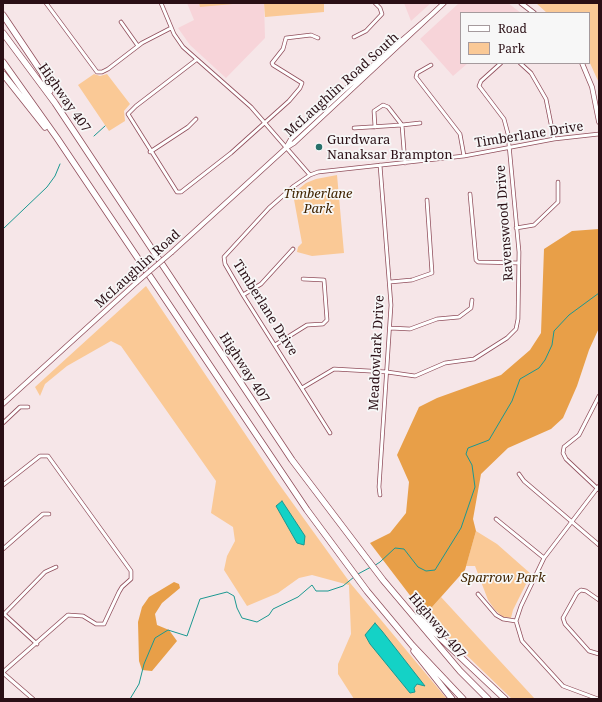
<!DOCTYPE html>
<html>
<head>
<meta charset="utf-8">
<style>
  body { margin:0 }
  #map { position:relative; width:602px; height:702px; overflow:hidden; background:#f6e6e8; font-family:"Noto Serif",serif }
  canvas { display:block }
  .frame { position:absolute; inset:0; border:4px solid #2a0f15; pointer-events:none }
  .legend { position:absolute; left:460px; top:12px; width:130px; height:52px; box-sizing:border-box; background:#f7f7f7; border:1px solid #a59a9d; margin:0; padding:5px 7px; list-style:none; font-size:12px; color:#2a0f15 }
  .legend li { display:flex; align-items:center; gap:8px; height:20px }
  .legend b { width:20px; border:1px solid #a59a9d }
</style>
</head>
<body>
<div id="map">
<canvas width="602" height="702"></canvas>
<div class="frame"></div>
<ul class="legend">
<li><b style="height:5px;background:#fff"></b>Road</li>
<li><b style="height:11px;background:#fac996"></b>Park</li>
</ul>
</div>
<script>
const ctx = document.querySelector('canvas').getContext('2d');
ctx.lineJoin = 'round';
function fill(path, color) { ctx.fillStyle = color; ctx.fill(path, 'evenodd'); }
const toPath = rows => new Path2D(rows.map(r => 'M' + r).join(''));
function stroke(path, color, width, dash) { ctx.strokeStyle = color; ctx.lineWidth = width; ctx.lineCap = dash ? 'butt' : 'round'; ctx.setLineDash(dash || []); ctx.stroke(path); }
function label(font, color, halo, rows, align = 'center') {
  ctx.font = font + ' "Noto Serif",serif'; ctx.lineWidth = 3.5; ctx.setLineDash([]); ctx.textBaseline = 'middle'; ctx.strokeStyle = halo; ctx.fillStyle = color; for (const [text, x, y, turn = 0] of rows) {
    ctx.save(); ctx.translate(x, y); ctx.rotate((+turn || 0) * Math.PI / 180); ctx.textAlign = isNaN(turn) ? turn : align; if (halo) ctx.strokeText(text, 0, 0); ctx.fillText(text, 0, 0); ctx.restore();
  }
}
const built = toPath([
  [187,3,264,3,265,38,226,78,190,45,178,28,194,20],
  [404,3,431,3,411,21],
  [459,3,508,3,521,13,461,13,461,63,468,63,453,76,420,39]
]);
const green = toPath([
  [199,3,244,3,200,7],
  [264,3,324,3,324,12,265,17],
  [536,3,599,3,599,83,589,61,589,13,547,13],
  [94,74,100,76,107,74,130,104,124,111,125,121,109,131,78,85],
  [337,175,344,253,312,256,297,252,298,247,302,243,293,194,306,183,316,179],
  [146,286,276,480,351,584,447,699,354,699,338,674,338,664,351,634,349,585,312,575,299,578,278,593,247,606,224,570,227,556,235,541,233,527,211,513,216,481,121,346,111,341,67,366,45,384,40,396,35,387],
  [476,531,497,544,531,574,513,610,511,618,503,617,495,610,488,600,475,566,466,566],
  [441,597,535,699,512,699,425,615]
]);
const forest = toPath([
  [599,229,599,328,589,350,577,386,563,418,551,429,508,448,481,474,473,519,476,531,465,570,425,615,370,543,390,533,406,513,409,482,397,455,419,407,437,398,501,375,530,350,541,333,544,249,572,231],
  [174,582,179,584,180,588,162,603,155,614,157,625,169,630,177,641,152,671,142,670,139,661,138,622,142,607,149,597]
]);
const water = toPath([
  [282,501,305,536,304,545,297,543,276,506,282,501],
  [375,623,382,631,425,686,417,684,414,688,415,692,410,693,370,644,365,635,375,623]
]);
const stream = toPath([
  [94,136,105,126],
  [3,229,47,187,55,176,60,164],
  [374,566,380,562,395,548,404,549,418,567,426,571,435,570,461,528,475,487,472,465,466,454,468,448,489,440,512,401,520,379,539,368,545,360,552,345,554,331,569,315,599,293],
  [358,574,371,567],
  [130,699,139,684,144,664,155,638,168,630,187,636,200,599,227,592,234,596,237,608,242,618,257,622,269,615,273,609,298,597,312,585,316,591,328,591,343,586,354,577]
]);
const minor = toPath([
  [46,3,97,72,102,72,108,69,142,43,171,28],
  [161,3,174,34,183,47,251,107,310,175],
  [121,22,138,46],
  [354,37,366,31,382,14,380,8,375,3],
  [196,60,136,106,128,114,177,192,181,192,231,153,289,101,300,88,302,83,273,65,272,63,283,49,286,38,311,35,318,38],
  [520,63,531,73,546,99,554,139],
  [431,65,417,73,416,77,460,134,464,156],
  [375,127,374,111,383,105,388,107,402,125,420,123],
  [354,128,402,125,405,163],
  [150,152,188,127,196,119],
  [380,165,391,305,379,487,380,495],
  [470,194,476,260,478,262,519,263],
  [516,228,534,225,558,202,558,182],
  [390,282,412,280,432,273,427,200],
  [243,295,261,284,293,249],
  [390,328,410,329,437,319,459,317,471,308,472,300],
  [275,345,307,325,323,324,327,320,324,280,303,279],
  [302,388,334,369,387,372,415,376,445,363,474,359,507,338,516,329,518,319,519,252,508,134,504,119,479,86,481,81,501,63],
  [599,396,579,435,564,447,563,453,566,459,599,490],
  [3,423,20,407,28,407],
  [330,433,243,295,225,264,224,257,269,208,294,186,310,175,318,172,464,156,554,139,599,134],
  [519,474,524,481,599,545],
  [3,485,40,456,48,456,131,571,131,579,122,587,119,592,104,624,96,624,83,616,68,615,3,672],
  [496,519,544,558],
  [3,549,43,514,49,514],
  [478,594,496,615,503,619,516,621],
  [599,600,586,591,581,590,577,593,563,618,565,624,589,651,599,654],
  [3,613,37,644],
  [4,614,45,572,56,567],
  [3,673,33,699],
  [598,699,563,686,522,641,516,621,521,606,544,558,599,486]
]);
const tertiary = toPath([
  [521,3,534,13],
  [582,63,592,87,599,122],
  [287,146,291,139,343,91,430,16],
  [172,252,286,148,294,143,444,3],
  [3,404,136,283]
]);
const motorway = toPath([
  [3,15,42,73,50,91],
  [3,33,55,103,292,460,383,580,460,671,488,699],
  [3,62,57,138,307,510,367,591,412,645,463,699],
  [3,74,45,127],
  [418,617,505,699],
  [414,651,452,699]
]);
const tertiaryBridge = toPath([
  [136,283,172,252]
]);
const markers = [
  [319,147,4,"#27706a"]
];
const streetNames = [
  ["McLaughlin Road South",342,85,-42],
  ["Highway 407",64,98,55],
  ["Timberlane Drive",529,135,-9],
  ["Ravenswood Drive",505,223,-94],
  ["McLaughlin Road",138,269,-42],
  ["Timberlane Drive",265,308,58],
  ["Meadowlark Drive",377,353,-87],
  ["Highway 407",244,368,57],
  ["Highway 407",437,626,50]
];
const poiNames = [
  ["Gurdwara",327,140],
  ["Nanaksar Brampton",327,155]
];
const parkNames = [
  ["Timberlane",318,194],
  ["Park",318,209],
  ["Sparrow Park",503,578]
];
fill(built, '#f7d4d9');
fill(green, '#fac996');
fill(forest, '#e89f48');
fill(water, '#14d2c6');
stroke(water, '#1b9891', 1);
stroke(stream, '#1b9891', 1);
stroke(minor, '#904e5b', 4.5);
stroke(tertiary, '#904e5b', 5.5);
stroke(motorway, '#904e5b', 7);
stroke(minor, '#fff', 3);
stroke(tertiary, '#fff', 4);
stroke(motorway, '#fff', 5.5);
stroke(tertiaryBridge, '#904e5b', 5.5, []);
stroke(tertiaryBridge, '#fff', 4);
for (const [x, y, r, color] of markers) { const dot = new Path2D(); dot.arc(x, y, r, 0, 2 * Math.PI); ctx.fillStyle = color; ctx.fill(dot); stroke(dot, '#f7f7f7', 1.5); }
label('13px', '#2a0f15', '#f7f7f7', streetNames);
label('13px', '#2a0f15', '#f7f7f7', poiNames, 'left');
label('italic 13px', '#402400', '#f7f7f7', parkNames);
</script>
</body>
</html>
